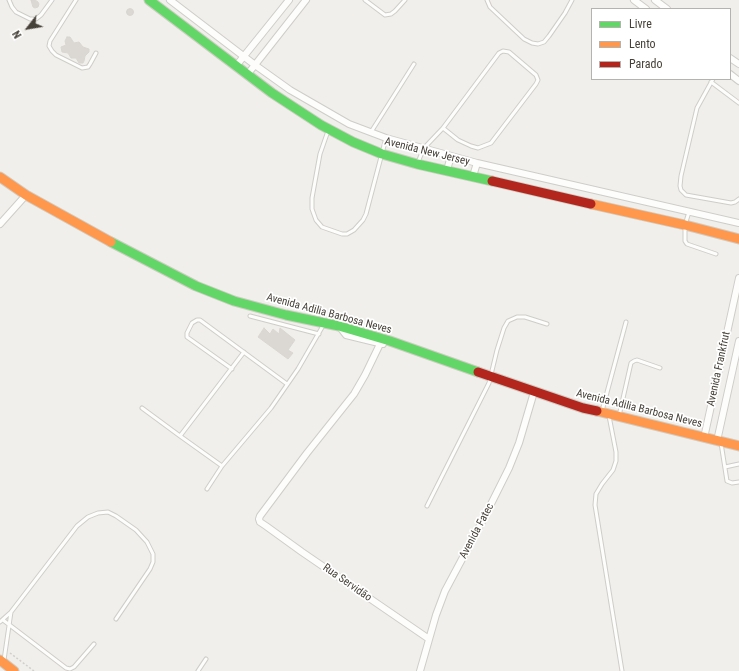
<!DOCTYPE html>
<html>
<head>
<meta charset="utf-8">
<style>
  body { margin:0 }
  #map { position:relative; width:739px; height:671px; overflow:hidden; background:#f1efeb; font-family:"Roboto Condensed",sans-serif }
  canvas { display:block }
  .legend { position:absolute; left:591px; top:8px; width:140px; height:72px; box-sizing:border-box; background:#fff; border:1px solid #b5b3af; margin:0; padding:5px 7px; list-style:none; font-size:12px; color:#464138 }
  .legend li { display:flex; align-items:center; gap:8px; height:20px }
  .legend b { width:20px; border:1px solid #b5b3af }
  .north { position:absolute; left:8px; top:8px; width:40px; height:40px; -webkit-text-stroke:3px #fff; paint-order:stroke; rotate:239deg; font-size:11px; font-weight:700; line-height:16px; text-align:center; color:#464138 }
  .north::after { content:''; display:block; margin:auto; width:14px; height:18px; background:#464138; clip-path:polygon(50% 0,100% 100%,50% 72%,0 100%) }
</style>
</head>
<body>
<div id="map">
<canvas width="739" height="671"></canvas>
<ul class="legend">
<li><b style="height:5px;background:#63d668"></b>Livre</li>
<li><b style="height:5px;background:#ff974d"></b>Lento</li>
<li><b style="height:5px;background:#b3261e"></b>Parado</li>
</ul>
<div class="north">N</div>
</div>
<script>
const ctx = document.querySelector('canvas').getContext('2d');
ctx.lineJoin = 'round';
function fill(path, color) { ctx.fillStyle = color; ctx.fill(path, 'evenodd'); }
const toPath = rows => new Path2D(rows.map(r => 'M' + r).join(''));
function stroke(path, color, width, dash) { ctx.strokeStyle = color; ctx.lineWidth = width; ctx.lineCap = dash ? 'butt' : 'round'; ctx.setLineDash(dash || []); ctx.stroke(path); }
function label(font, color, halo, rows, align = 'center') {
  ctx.font = font + ' "Roboto Condensed",sans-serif'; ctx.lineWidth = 3.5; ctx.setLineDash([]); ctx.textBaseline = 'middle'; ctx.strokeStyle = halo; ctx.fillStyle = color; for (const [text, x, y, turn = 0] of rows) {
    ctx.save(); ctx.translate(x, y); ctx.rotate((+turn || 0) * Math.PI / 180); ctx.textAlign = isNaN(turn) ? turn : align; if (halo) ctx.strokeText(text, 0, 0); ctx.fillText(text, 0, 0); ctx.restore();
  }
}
const building = toPath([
  [31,0,35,0,38,2,39,4,38,7,35,8,33,7,31,0],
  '126.5 12a3.5 3.5 0 1 1 7 0a3.5 3.5 0 1 1-7 0Z',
  [67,37,70,37,74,43,79,42,83,47,89,49,89,52,85,56,84,61,83,63,79,63,76,58,71,58,68,53,62,52,61,47,66,45,65,41,67,37],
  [264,328,270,334,273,329,279,334,280,328,295,340,288,350,293,353,288,359,258,337,264,328]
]);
const path = toPath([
  [10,653,34,671]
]);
const lane = toPath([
  [9,0,12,7,16,12,30,19,36,19,41,15,52,0],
  [76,0,50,41,49,46,52,51,56,55,82,68,88,67,90,64,96,53],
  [365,0,385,15,391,14,395,11,405,0],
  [487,0,490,7,524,39,532,43,538,44,544,42,549,36,565,13,572,0],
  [713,79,697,108,681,176,680,186,681,190,686,195,731,203,735,202,739,199],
  [711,82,739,103],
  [328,131,320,154,312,198,312,209,316,220,322,227,342,234,347,234,354,230,363,220,366,214,386,138],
  [371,132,414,64],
  [418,162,424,148,443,128,458,140,471,146,478,148,491,143,536,84,538,80,536,75,509,52,503,51,499,53,443,128],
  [689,212,685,225,685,241,687,244,716,254],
  [250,316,319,334],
  [232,369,187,337,187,333,192,323,197,320,200,320,287,384],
  [142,408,180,436],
  [602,411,626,322],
  [609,416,616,452,616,461,613,470,602,484,596,494,595,505,622,671],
  [619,416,631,363,634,361,637,360,660,368],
  [721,443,727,481,732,483,739,482],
  [222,466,180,436,244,352],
  [725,467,739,464],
  [207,489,222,466,271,408,298,369,324,324],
  [427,506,489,383,497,350,504,328,508,321,517,317,525,317,547,324],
  [3,620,66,668,70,669,74,667,94,644],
  [0,622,11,612,77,526,88,517,98,513,108,512,116,516,136,530,147,542,153,554,153,562,150,569,116,619],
  [4,660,11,612],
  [198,671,206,659]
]);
const street = toPath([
  [170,0,255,65,290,90,349,124,386,138,477,163,739,223],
  [634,0,646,9],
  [655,0,667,9],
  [730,58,739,64],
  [236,66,289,0],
  [730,74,739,81],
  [247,75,306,0],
  [447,170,451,156],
  [473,176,477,163],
  [0,224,26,195],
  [339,326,346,335,383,344],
  [380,344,365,375,354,394,307,453,260,516,259,519,260,522,266,526,302,552,429,639],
  [704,438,739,278],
  [717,441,739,341],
  [420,671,436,615,445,591,485,516,509,468,519,443,534,392]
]);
const fast = toPath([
  [149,0,272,93,321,125,353,142,382,154,417,164,492,181],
  [111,242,196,286,234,301,286,315,339,326,390,341,478,372]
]);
const slow = toPath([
  [0,177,26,195,111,242],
  [591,204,685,225,739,239],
  [597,411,739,446],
  [0,660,14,671]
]);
const jam = toPath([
  [492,181,591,204],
  [478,372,583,408,597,411]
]);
const streetNames = [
  ["Avenida New Jersey",427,152,14],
  ["Avenida Adilia Barbosa Neves",329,314,15],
  ["Avenida Frankfrut",719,369,-78],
  ["Avenida Adilia Barbosa Neves",639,409,14],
  ["Avenida Fatec",477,531,-62],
  ["Rua Servidão",347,583,35]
];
fill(building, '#dbd8d4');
stroke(building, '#d9d6d1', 1);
stroke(lane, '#cfcdc9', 5);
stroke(street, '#cfcdc9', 8);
stroke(fast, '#cfccc3', 11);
stroke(slow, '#cfccc3', 11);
stroke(jam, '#cfccc3', 11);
stroke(path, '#d1cfcc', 1.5, [2, 2]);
stroke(lane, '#fdfdfc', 3);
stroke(street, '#fdfdfc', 6);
stroke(fast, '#63d668', 9);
stroke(slow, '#ff974d', 9);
stroke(jam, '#b3261e', 9);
label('11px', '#464138', '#fff', streetNames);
</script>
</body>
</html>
